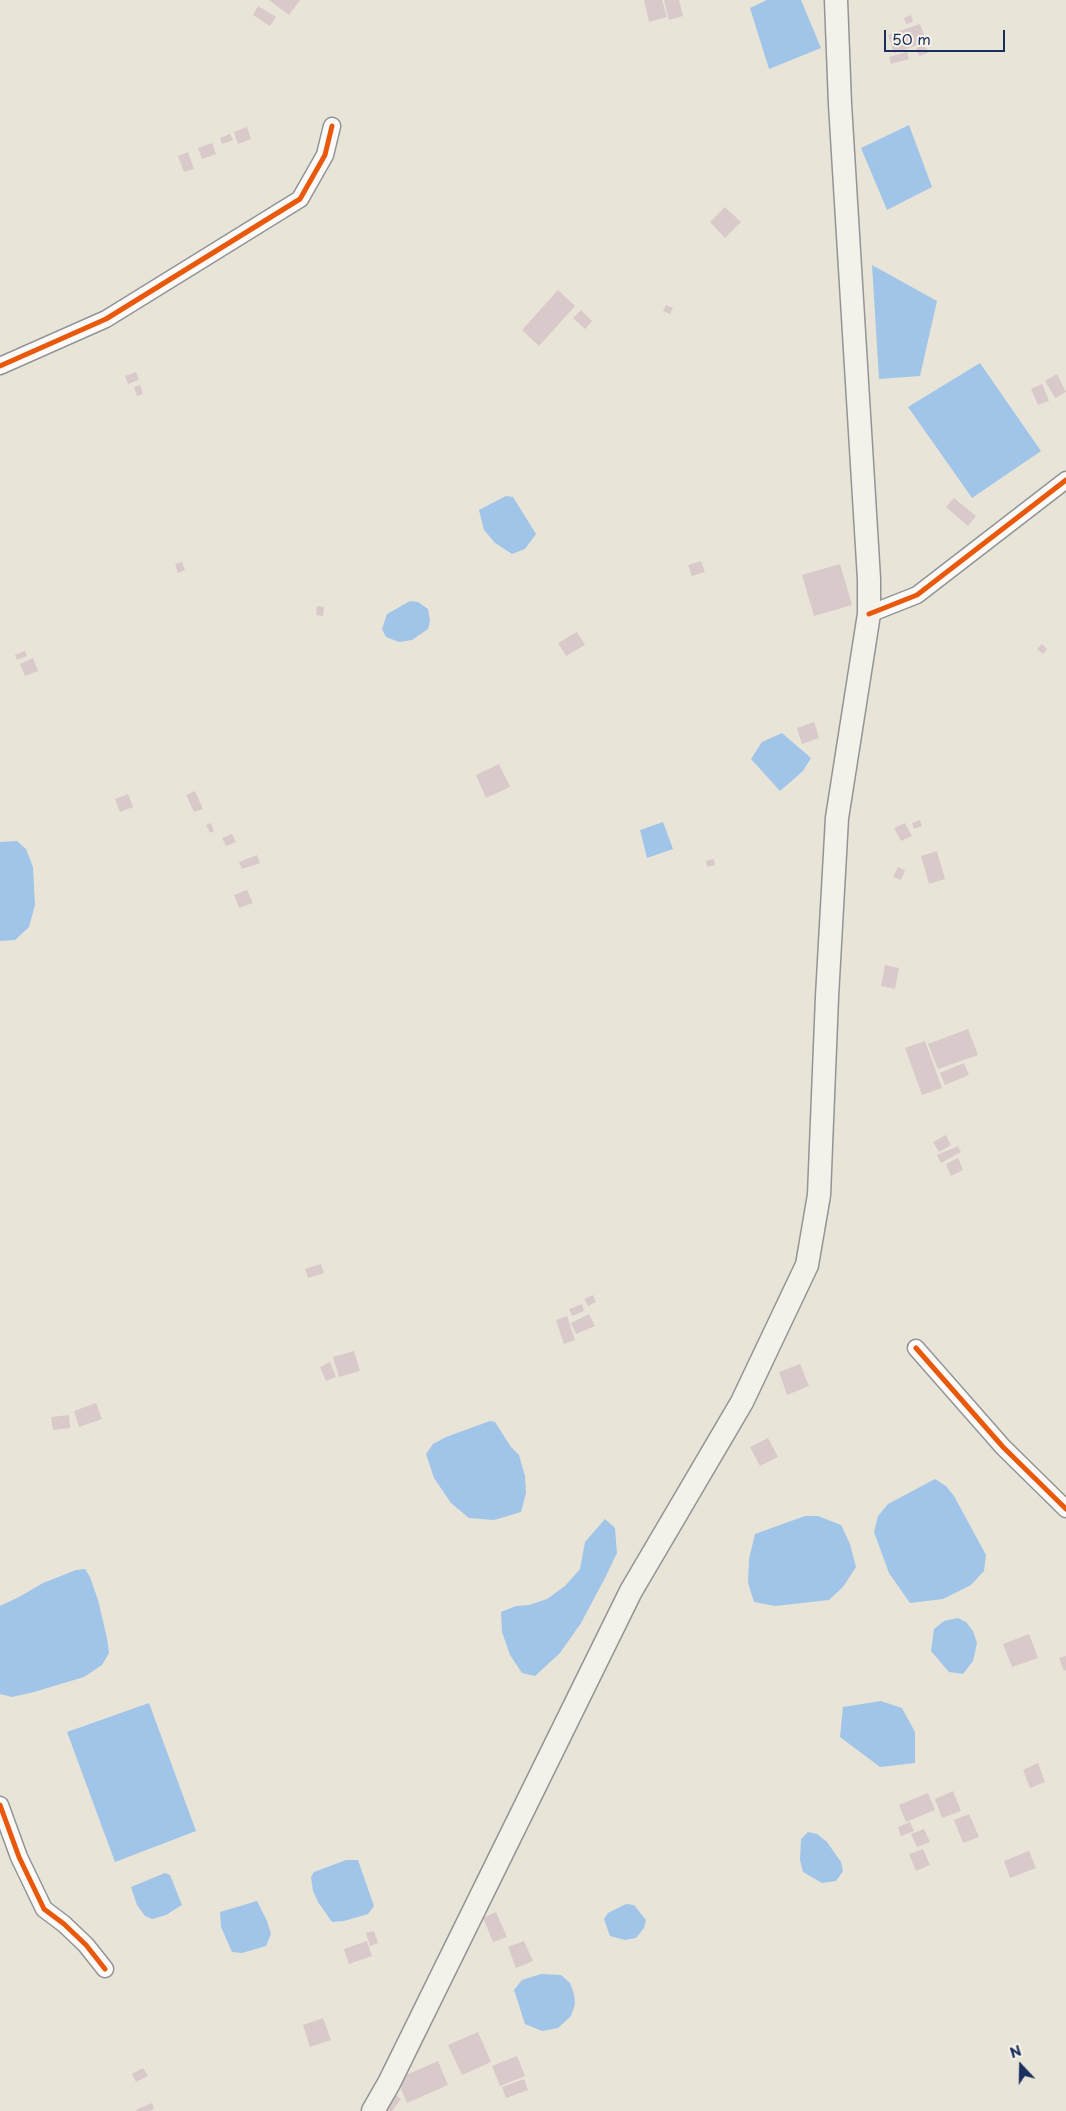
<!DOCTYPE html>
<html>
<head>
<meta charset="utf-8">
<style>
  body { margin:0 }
  #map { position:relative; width:1066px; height:2111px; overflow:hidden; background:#e8e5d8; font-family:"Playpen Sans",sans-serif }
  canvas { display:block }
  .north { position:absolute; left:996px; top:2041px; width:50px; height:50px; -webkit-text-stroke:4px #f7f3e8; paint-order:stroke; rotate:339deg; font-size:14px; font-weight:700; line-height:20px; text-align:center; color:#1b2f5e }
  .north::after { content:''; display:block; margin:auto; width:18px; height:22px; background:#1b2f5e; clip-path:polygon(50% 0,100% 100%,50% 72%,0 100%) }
  .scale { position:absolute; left:884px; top:30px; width:121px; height:22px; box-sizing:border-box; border:2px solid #1b2f5e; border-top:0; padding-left:6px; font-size:15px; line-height:18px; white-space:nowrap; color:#1b2f5e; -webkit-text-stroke:4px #f7f3e8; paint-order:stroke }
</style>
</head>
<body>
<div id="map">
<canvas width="1066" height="2111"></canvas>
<div class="north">N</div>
<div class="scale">50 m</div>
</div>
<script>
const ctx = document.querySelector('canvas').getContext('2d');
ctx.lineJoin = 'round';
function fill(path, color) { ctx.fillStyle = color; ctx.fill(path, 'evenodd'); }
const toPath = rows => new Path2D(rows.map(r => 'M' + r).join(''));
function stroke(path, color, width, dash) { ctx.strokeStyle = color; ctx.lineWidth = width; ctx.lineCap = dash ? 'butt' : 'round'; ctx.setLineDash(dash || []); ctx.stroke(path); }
const water = toPath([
  [767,0,801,0,821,48,769,69,750,8],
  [909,125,932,187,887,210,861,148],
  [872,265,937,301,920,376,879,379],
  [980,363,1041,451,972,498,908,407],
  [506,496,513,497,536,534,525,549,512,554,495,543,484,530,479,510],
  [410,601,418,602,428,609,430,621,428,629,412,640,399,642,386,637,382,629,387,614],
  [782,733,811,758,803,771,780,791,751,759,762,742],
  [663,822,673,849,647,858,640,830],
  [17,841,26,849,33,867,35,905,29,927,15,940,0,941,0,842],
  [490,1421,495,1422,511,1447,519,1455,525,1476,526,1493,521,1512,494,1520,469,1518,451,1503,434,1478,426,1454,433,1444,446,1437],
  [935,1479,946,1486,954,1496,986,1555,984,1571,971,1585,943,1599,910,1603,889,1573,874,1532,878,1516,888,1504],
  [805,1516,818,1516,841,1525,850,1544,856,1567,843,1587,829,1600,775,1606,754,1602,748,1583,749,1559,755,1534],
  [605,1519,615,1528,617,1553,605,1578,581,1623,560,1653,535,1676,522,1673,510,1655,502,1632,501,1612,516,1606,529,1605,547,1599,565,1586,580,1569,585,1542],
  [85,1569,90,1577,98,1600,107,1638,109,1653,102,1665,84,1677,34,1692,12,1697,0,1694,0,1606,19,1597,43,1583,76,1570],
  [958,1618,966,1622,973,1631,977,1643,973,1661,963,1674,949,1672,931,1651,934,1629,944,1621],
  [881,1701,902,1708,915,1732,915,1763,880,1767,840,1737,843,1707],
  [149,1703,196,1831,115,1862,67,1732],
  [808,1832,817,1834,827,1842,841,1862,843,1871,836,1881,822,1883,803,1872,800,1860,801,1839],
  [346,1860,358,1860,374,1906,368,1914,344,1921,332,1922,318,1902,313,1891,311,1877,314,1872],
  [165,1873,170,1875,182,1905,166,1915,152,1919,145,1916,137,1905,131,1887],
  [257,1901,267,1921,271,1934,266,1946,242,1953,232,1952,221,1927,220,1912],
  [626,1904,634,1905,646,1920,644,1928,636,1938,625,1940,610,1936,604,1919,608,1913],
  [541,1974,561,1975,570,1983,574,1994,575,2004,571,2016,558,2028,542,2031,525,2024,514,1990,522,1980]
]);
const building = toPath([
  [269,0,300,0,289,15],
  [644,0,662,0,667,17,649,22],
  [664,0,679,0,683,16,669,20],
  [258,6,276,17,270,26,253,15],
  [911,15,913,22,906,24,904,18],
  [920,24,927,42,894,53,888,35],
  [925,45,928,53,919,56,916,48],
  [907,52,909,59,891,64,889,57],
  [247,127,251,139,238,144,234,132],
  [230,134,233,140,222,144,220,138],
  [212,143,216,154,202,159,198,148],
  [188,152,194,169,184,172,178,156],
  [725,207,741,222,725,238,710,222],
  [558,290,575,306,539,346,522,330],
  [666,305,673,308,670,314,663,311],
  [581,310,592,321,585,329,573,318],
  [136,372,139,380,128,384,125,376],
  [1057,374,1066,392,1055,398,1045,381],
  [1042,384,1049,401,1038,405,1031,389],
  [140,385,143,394,137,396,134,387],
  [954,498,976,516,968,526,946,507],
  [701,561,705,572,692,576,688,565],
  [182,562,185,570,178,573,175,564],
  [840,564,852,605,814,616,802,575],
  [317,606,324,607,323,616,316,615],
  [577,632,585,645,566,656,558,643],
  [1042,644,1047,649,1043,654,1037,649],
  [25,651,27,656,17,660,15,655],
  [33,658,38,671,25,676,20,664],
  [814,722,819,738,802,744,797,728],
  [499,764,510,787,486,798,476,775],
  [195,791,203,809,194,812,186,795],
  [128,794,133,807,120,812,115,799],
  [920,820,922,826,914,829,912,823],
  [211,823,214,831,210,833,206,825],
  [905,823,912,836,901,841,894,828],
  [232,834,236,842,226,846,222,838],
  [937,851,945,879,929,884,921,856],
  [257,855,260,863,242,869,239,862],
  [714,859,715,865,707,867,706,861],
  [898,867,905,870,901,880,893,877],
  [247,890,253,903,239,908,234,895],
  [885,965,899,968,895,989,881,986],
  [968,1029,978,1055,938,1069,928,1044],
  [925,1041,942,1088,922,1095,905,1048],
  [964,1063,969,1075,945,1085,940,1073],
  [946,1135,951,1145,939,1152,933,1142],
  [958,1146,961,1152,941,1163,937,1155],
  [958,1158,963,1170,951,1176,946,1164],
  [321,1264,324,1273,308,1278,305,1269],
  [593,1295,596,1302,588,1306,584,1299],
  [582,1304,584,1311,572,1316,569,1309],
  [589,1314,595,1326,576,1334,571,1323],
  [567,1316,575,1340,564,1344,556,1320],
  [354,1351,360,1371,339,1377,333,1357],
  [330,1362,336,1377,326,1381,320,1367],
  [800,1364,809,1386,787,1395,779,1372],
  [96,1403,102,1419,79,1427,74,1411],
  [69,1415,70,1428,53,1430,51,1417],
  [768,1438,778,1457,760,1466,750,1447],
  [1029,1634,1038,1658,1012,1667,1003,1644],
  [1066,1656,1066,1670,1064,1671,1059,1658],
  [1038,1763,1045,1782,1030,1788,1023,1770],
  [953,1791,961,1811,942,1818,935,1799],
  [928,1793,935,1810,906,1822,899,1805],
  [969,1814,979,1837,963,1843,954,1820],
  [910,1822,914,1831,901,1836,898,1827],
  [924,1829,930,1842,917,1847,911,1834],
  [923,1849,930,1865,916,1871,909,1854],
  [1029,1851,1036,1868,1010,1878,1004,1861],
  [496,1912,507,1937,493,1942,483,1918],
  [374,1931,378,1943,370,1946,366,1933],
  [367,1941,372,1956,349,1964,344,1949],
  [524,1941,533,1961,516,1968,508,1947],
  [323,2018,331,2040,310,2047,303,2025],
  [478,2032,491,2062,462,2075,448,2045],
  [517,2056,525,2076,500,2086,492,2066],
  [438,2061,448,2085,407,2103,397,2079],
  [143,2068,148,2076,136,2082,132,2074],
  [524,2079,528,2090,506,2098,502,2087],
  [390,2091,401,2099,392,2111,375,2111],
  [152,2103,154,2109,149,2111,137,2111,136,2110]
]);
const minor = toPath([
  [0,366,106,319,300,199,325,155,332,126],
  [869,614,917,595,1066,480],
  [916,1348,1003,1447,1066,1509],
  [0,1805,19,1857,44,1909,64,1924,86,1945,105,1969]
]);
const secondary = toPath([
  [373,2111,389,2083,631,1591,742,1402,807,1265,819,1195,827,997,837,818,869,614,869,579,840,104,836,0]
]);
const cycleway = toPath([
  [0,366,106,319,300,199,325,155,332,126],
  [869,614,917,595,1066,480],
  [916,1348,1003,1447,1066,1509],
  [0,1805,19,1857,44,1909,64,1924,86,1945,105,1969]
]);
fill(water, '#a1c4e9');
fill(building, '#d9c9ca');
stroke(minor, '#929495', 19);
stroke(secondary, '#929495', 25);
stroke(minor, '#fcfbf9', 16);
stroke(secondary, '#f4f1eb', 22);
stroke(cycleway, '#e8590c', 5);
</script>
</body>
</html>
